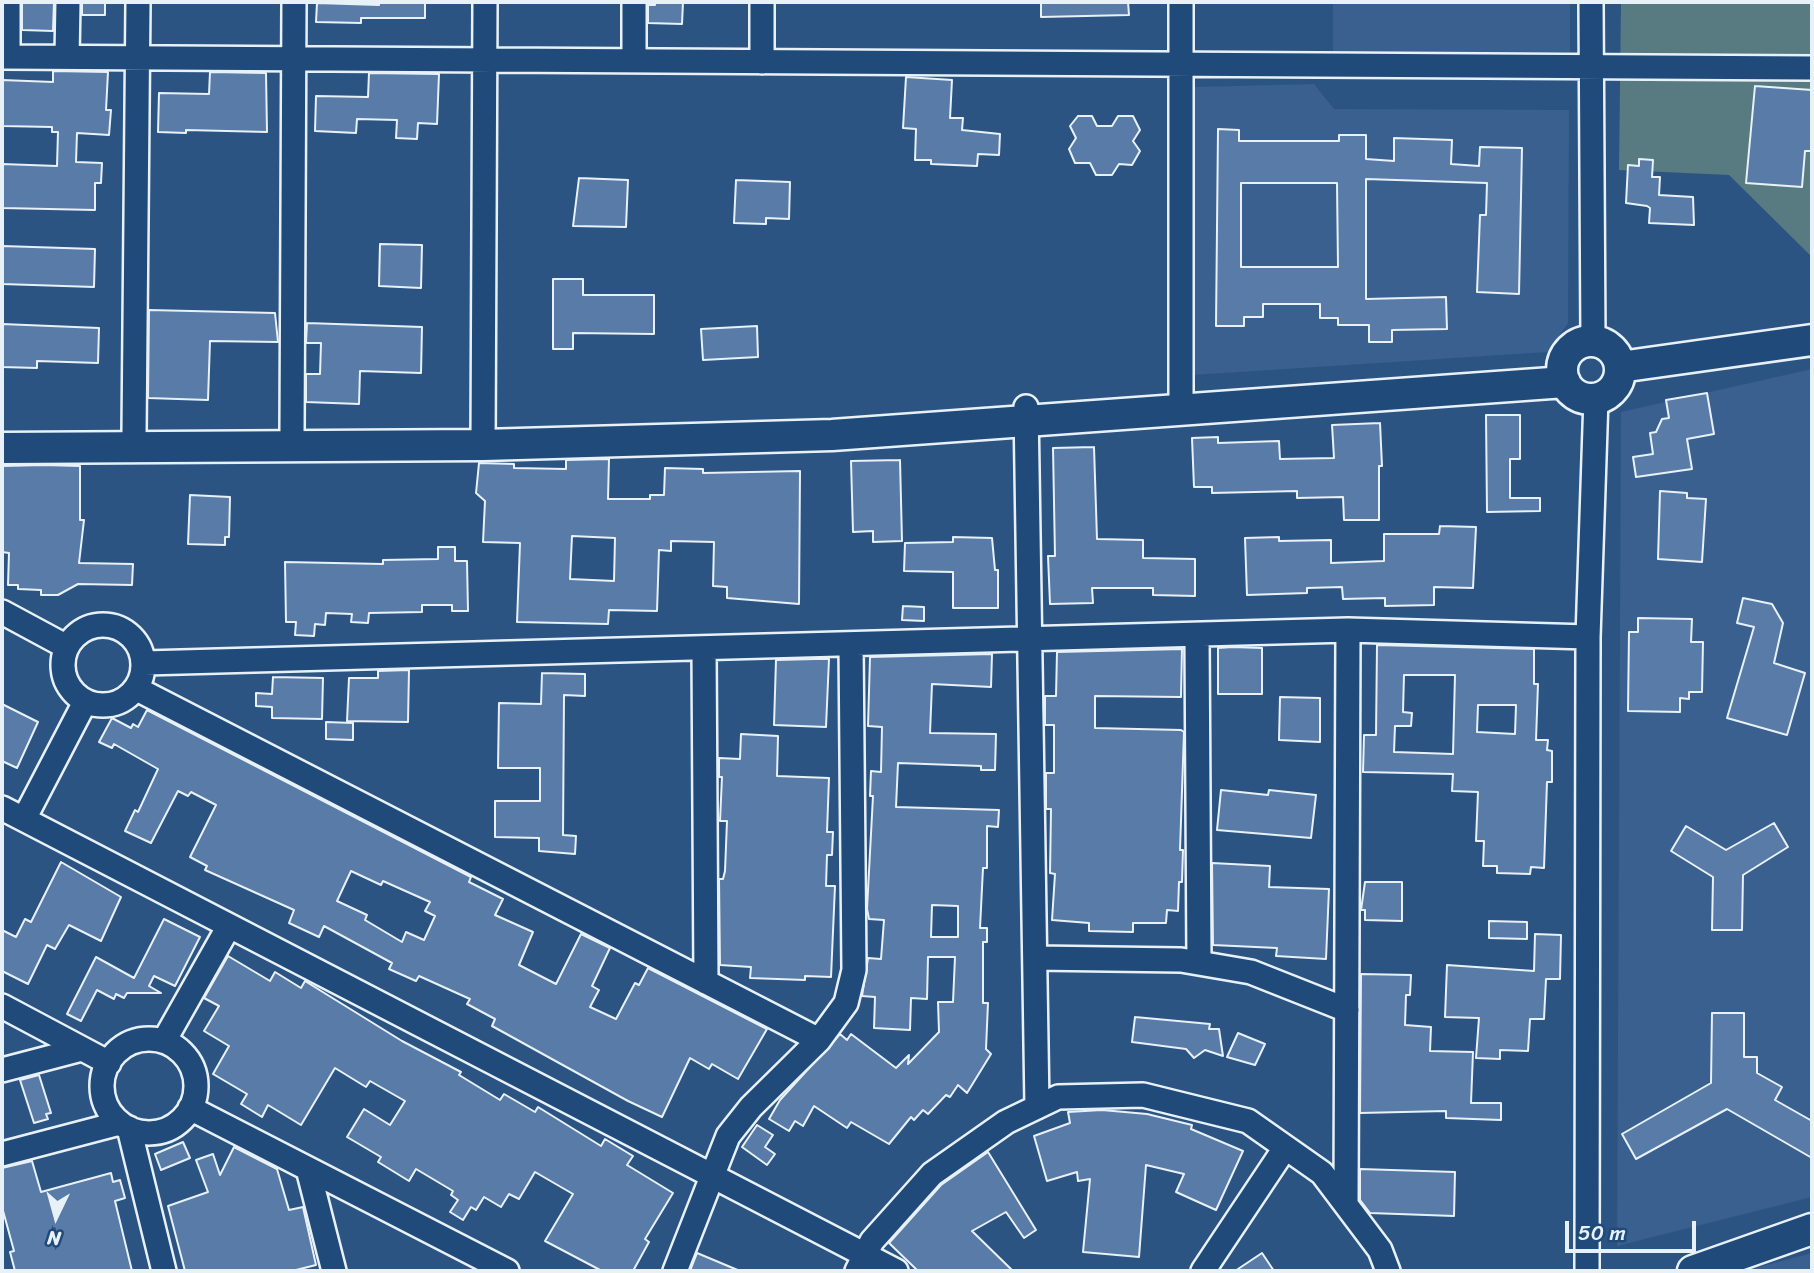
<!DOCTYPE html>
<html>
<head>
<meta charset="utf-8">
<style>
  body { margin:0 }
  #map { position:relative; width:1814px; height:1273px; overflow:hidden; background:#2b5483; font-family:Sriracha,sans-serif }
  canvas { display:block }
  .frame { position:absolute; inset:0; border:4px solid #e8f1f8; pointer-events:none }
  .north { position:absolute; left:21px; top:1182px; width:70px; height:70px; -webkit-text-stroke:5px #1f4a7a; paint-order:stroke; rotate:185deg; font-size:19px; font-weight:700; line-height:28px; text-align:center; color:#e8f1f8 }
  .north::after { content:''; display:block; margin:auto; width:24px; height:32px; background:#e8f1f8; clip-path:polygon(50% 0,100% 100%,50% 72%,0 100%) }
  .scale { position:absolute; left:1565px; top:1221px; width:131px; height:32px; box-sizing:border-box; border:4px solid #e8f1f8; border-top:0; padding-left:9px; font-size:21px; line-height:24px; white-space:nowrap; color:#e8f1f8; -webkit-text-stroke:5px #1f4a7a; paint-order:stroke }
</style>
</head>
<body>
<div id="map">
<canvas width="1814" height="1273"></canvas>
<div class="frame"></div>
<div class="north">N</div>
<div class="scale">50 m</div>
</div>
<script>
const ctx = document.querySelector('canvas').getContext('2d');
ctx.lineJoin = 'round';
function fill(path, color) { ctx.fillStyle = color; ctx.fill(path, 'evenodd'); }
const toPath = rows => new Path2D(rows.map(r => 'M' + r).join(''));
function stroke(path, color, width, dash) { ctx.strokeStyle = color; ctx.lineWidth = width; ctx.lineCap = dash ? 'butt' : 'round'; ctx.setLineDash(dash || []); ctx.stroke(path); }
const built = toPath([
  [1333,2,1570,2,1570,52,1333,53],
  [1314,84,1334,109,1569,110,1568,323,1548,352,1193,375,1194,87],
  [1812,369,1812,1197,1617,1246,1621,412],
  [1812,1253,1812,1271,1744,1271]
]);
const green = toPath([
  [1621,2,1812,2,1812,257,1729,175,1619,170]
]);
const building = toPath([
  [22,2,54,2,53,31,22,30,22,2],
  [82,2,105,2,105,15,82,15,82,2],
  [379,2,425,2,425,18,361,18,361,23,316,22,317,3,379,5,379,2],
  [655,2,683,2,682,24,648,23,648,5,655,5,655,2],
  [1041,2,1128,2,1129,15,1041,17,1041,2],
  [53,71,108,72,106,110,111,110,109,135,77,133,76,162,102,163,101,183,95,183,95,210,2,208,2,164,57,166,58,132,52,132,52,127,2,126,2,80,53,82,53,71],
  [210,72,266,73,267,132,186,130,186,133,158,132,159,93,209,94,210,72],
  [369,73,439,74,437,124,418,123,417,139,396,138,397,120,357,119,356,133,315,131,316,96,368,97,369,73],
  [906,77,952,80,950,118,963,118,962,130,1000,134,999,155,978,154,977,166,931,164,931,160,915,160,916,129,903,128,906,77],
  [1755,86,1812,90,1812,151,1805,151,1802,187,1746,183,1755,86],
  [1078,116,1092,116,1097,126,1112,126,1118,116,1133,116,1140,130,1133,141,1140,151,1132,165,1119,164,1112,175,1096,175,1090,163,1075,163,1069,149,1076,138,1070,126,1078,116],
  [1218,129,1239,130,1239,141,1339,141,1339,135,1366,135,1366,159,1394,161,1394,138,1452,140,1451,164,1479,166,1480,147,1522,148,1519,294,1477,292,1480,215,1486,215,1487,183,1366,179,1366,299,1446,297,1447,329,1392,330,1392,342,1369,342,1369,325,1338,325,1338,318,1320,318,1320,304,1263,304,1263,317,1244,317,1244,326,1216,326,1218,129],
  [1241,183,1337,183,1338,267,1241,267,1241,183],
  [1639,159,1653,160,1652,177,1660,177,1659,195,1693,197,1694,225,1649,223,1650,208,1647,206,1626,203,1628,165,1639,166,1639,159],
  [579,178,628,180,626,227,573,226,579,178],
  [736,180,790,182,789,219,766,218,766,224,734,223,736,180],
  [380,244,422,245,421,288,379,286,380,244],
  [2,246,95,249,94,287,2,284,2,246],
  [553,279,583,279,583,295,654,295,654,334,573,333,573,349,553,349,553,279],
  [149,310,275,313,278,342,210,341,208,400,148,398,149,310],
  [307,323,422,327,421,373,360,371,359,404,306,402,306,374,320,374,321,343,306,343,307,323],
  [2,324,99,328,98,363,37,361,37,368,2,367,2,324],
  [757,326,758,357,703,360,701,329,757,326],
  [1707,393,1714,434,1687,439,1692,469,1636,477,1633,457,1653,454,1650,433,1656,432,1662,419,1669,418,1666,400,1707,393],
  [1486,415,1520,415,1520,459,1510,459,1510,498,1540,498,1540,511,1487,512,1486,415],
  [1380,423,1382,466,1379,466,1379,520,1344,520,1343,497,1297,498,1297,491,1212,493,1212,487,1194,487,1192,438,1218,437,1218,443,1279,441,1280,459,1334,458,1332,425,1380,423],
  [1094,447,1097,539,1143,540,1143,558,1195,559,1195,596,1153,595,1153,588,1092,588,1093,603,1050,604,1048,556,1055,556,1053,448,1094,447],
  [609,459,608,499,650,499,650,495,664,495,665,468,703,469,703,473,800,471,799,604,727,598,727,587,713,586,714,542,671,541,671,551,659,550,657,611,609,610,608,624,517,622,520,543,483,542,485,501,476,493,479,463,514,464,514,468,566,469,566,460,609,459],
  [572,536,615,538,614,581,570,579,572,536],
  [900,460,902,541,873,542,873,531,853,532,851,461,900,460],
  [44,465,80,466,80,520,84,520,79,563,133,564,132,585,78,584,58,595,41,595,41,590,18,589,18,585,8,585,9,553,2,552,2,466,44,465],
  [1660,491,1687,493,1687,498,1706,499,1702,562,1658,559,1660,491],
  [190,495,230,497,229,537,225,537,225,545,188,544,190,495],
  [1440,526,1476,527,1473,588,1434,587,1434,605,1385,606,1385,598,1343,599,1342,587,1307,588,1307,593,1247,595,1245,538,1279,537,1279,541,1331,540,1331,563,1384,561,1384,534,1439,534,1440,526],
  [953,537,992,538,995,570,998,570,998,608,953,608,953,572,904,571,905,543,953,542,953,537],
  [438,547,455,547,455,561,467,561,468,611,452,611,452,605,422,605,422,612,369,613,368,623,351,622,352,614,326,613,325,625,315,624,314,636,295,635,296,622,286,622,285,562,383,564,383,560,438,559,438,547],
  [1743,598,1772,604,1783,623,1774,663,1805,673,1787,735,1727,718,1754,627,1737,623,1743,598],
  [903,606,924,607,924,621,902,620,903,606],
  [1638,618,1692,619,1691,642,1703,642,1702,692,1689,692,1689,699,1680,698,1680,712,1628,711,1629,632,1638,632,1638,618],
  [1377,645,1534,649,1534,684,1538,684,1536,740,1548,740,1547,750,1552,751,1552,782,1547,782,1544,868,1531,867,1530,874,1497,873,1497,866,1483,866,1484,841,1476,841,1478,792,1452,791,1453,774,1363,772,1364,735,1376,735,1377,645],
  [1404,675,1455,675,1453,754,1394,752,1395,726,1411,726,1412,713,1403,712,1404,675],
  [1478,705,1516,705,1515,734,1477,732,1478,705],
  [1233,647,1262,648,1262,694,1218,694,1218,648,1233,647],
  [1182,649,1181,697,1095,696,1095,728,1181,730,1184,732,1180,850,1183,850,1182,882,1179,882,1178,911,1167,910,1166,923,1133,923,1133,932,1089,931,1089,923,1052,920,1055,874,1050,873,1051,809,1046,809,1046,773,1054,773,1054,725,1045,725,1045,696,1056,696,1057,652,1182,649],
  [992,654,991,687,932,684,930,733,996,734,995,770,981,770,981,766,898,763,896,807,999,810,998,827,987,826,987,868,983,868,980,928,987,928,987,942,983,942,983,1003,988,1003,986,1049,991,1054,967,1093,958,1085,950,1097,946,1095,928,1114,923,1110,914,1120,911,1117,889,1144,851,1122,847,1128,814,1106,803,1126,795,1121,789,1131,769,1119,780,1100,840,1034,847,1040,851,1034,896,1068,909,1055,908,1064,939,1032,938,1002,953,1002,955,957,928,957,927,999,911,998,910,1030,874,1028,875,997,862,996,868,958,881,959,884,920,869,919,867,909,873,796,870,796,871,771,881,772,882,727,868,726,870,657,992,654],
  [932,905,958,906,958,937,931,937,932,905],
  [815,659,829,659,826,727,774,725,776,660,815,659],
  [409,670,408,722,347,721,349,678,378,678,378,671,409,670],
  [542,673,585,674,585,696,564,695,563,835,576,836,575,854,539,851,539,838,495,837,495,801,540,801,540,768,498,768,499,703,541,704,542,673],
  [273,677,323,678,322,719,272,718,272,707,256,706,256,693,272,694,273,677],
  [1280,697,1320,698,1320,742,1279,740,1280,697],
  [2,704,38,722,17,768,2,761,2,704],
  [147,710,471,877,469,882,503,899,495,915,533,932,519,965,556,984,581,934,610,948,592,986,599,990,590,1007,616,1019,635,983,639,985,648,968,767,1029,738,1079,712,1064,709,1069,690,1058,662,1117,628,1101,492,1026,495,1019,467,1004,470,999,419,976,416,981,389,969,392,963,324,926,319,937,289,923,294,910,205,870,207,866,190,857,216,805,191,792,188,796,178,791,151,843,125,831,135,810,138,812,158,769,114,744,112,748,99,742,112,718,131,728,133,724,138,727,147,710],
  [351,871,381,885,383,881,430,902,425,911,435,916,424,940,406,932,402,942,365,920,367,915,337,901,351,871],
  [326,722,353,723,353,740,326,739,326,722],
  [741,734,778,736,777,776,829,778,827,832,833,832,832,855,827,855,826,886,835,886,831,977,805,976,805,980,750,978,751,967,720,965,719,879,723,879,725,871,727,821,720,821,722,777,719,777,719,758,740,759,741,734],
  [1221,790,1268,795,1269,790,1316,795,1311,838,1217,830,1221,790],
  [1774,823,1788,847,1743,875,1742,930,1712,930,1713,877,1671,851,1686,826,1726,850,1774,823],
  [61,862,121,897,101,941,69,925,55,949,47,945,28,984,2,971,2,930,16,937,25,919,31,922,61,862],
  [1212,863,1270,866,1269,887,1329,889,1326,959,1276,956,1277,948,1213,945,1212,863],
  [1365,882,1402,882,1402,921,1365,920,1365,910,1361,910,1365,882],
  [164,919,200,937,175,986,154,976,149,986,161,993,127,993,124,998,116,994,114,999,97,990,81,1021,67,1014,96,957,134,978,164,919],
  [1489,921,1527,922,1527,939,1489,938,1489,921],
  [1535,934,1561,935,1560,979,1546,979,1544,1019,1530,1019,1528,1051,1500,1050,1500,1059,1476,1058,1479,1018,1445,1017,1447,965,1534,971,1535,934],
  [228,956,270,981,275,972,301,988,305,981,402,1041,461,1072,459,1075,500,1100,504,1094,535,1112,538,1107,601,1146,605,1139,633,1156,627,1165,673,1193,645,1239,649,1242,633,1271,602,1271,545,1241,573,1194,535,1172,519,1199,509,1194,501,1207,484,1197,476,1210,471,1207,463,1220,450,1212,458,1200,451,1195,453,1191,416,1169,409,1181,378,1162,381,1157,347,1137,364,1109,390,1125,405,1101,370,1081,366,1087,335,1068,301,1125,268,1105,262,1117,241,1104,247,1094,213,1074,229,1046,204,1031,219,1006,204,998,228,956],
  [1361,974,1411,975,1410,995,1406,995,1405,1025,1431,1027,1430,1051,1473,1052,1471,1103,1501,1103,1501,1120,1446,1118,1446,1111,1360,1113,1361,974],
  [1712,1013,1744,1013,1744,1057,1757,1057,1757,1073,1782,1087,1775,1100,1812,1121,1812,1158,1727,1109,1636,1159,1622,1134,1711,1083,1712,1013],
  [1135,1017,1210,1024,1209,1029,1219,1029,1223,1056,1205,1050,1194,1058,1186,1049,1132,1042,1135,1017],
  [1238,1033,1265,1044,1255,1065,1227,1057,1238,1033],
  [39,1075,51,1113,46,1114,48,1119,34,1123,20,1080,39,1075],
  [1102,1110,1147,1114,1192,1125,1191,1129,1243,1151,1216,1210,1176,1192,1184,1174,1146,1165,1139,1257,1083,1252,1090,1179,1078,1181,1077,1172,1047,1181,1034,1136,1070,1123,1068,1112,1102,1110],
  [757,1125,773,1135,765,1147,775,1154,767,1165,742,1147,757,1125],
  [183,1142,190,1158,161,1170,155,1154,183,1142],
  [234,1147,277,1169,289,1210,303,1207,316,1265,292,1271,185,1271,168,1206,208,1192,196,1160,213,1154,220,1175,234,1147],
  [988,1152,1036,1230,1024,1238,1006,1212,972,1231,1013,1271,918,1271,889,1243,941,1185,988,1152],
  [32,1161,41,1192,111,1173,113,1182,120,1180,125,1198,115,1201,132,1271,15,1271,10,1252,14,1251,2,1207,2,1168,32,1161],
  [1360,1169,1455,1172,1454,1216,1370,1213,1360,1200,1360,1169],
  [697,1253,740,1271,690,1271,697,1253],
  [1262,1253,1274,1271,1235,1271,1262,1253]
]);
const minor = toPath([
  [762,2,762,62],
  [1181,2,1181,408],
  [1591,2,1593,341],
  [2,57,1812,68],
  [8,57,8,2],
  [67,57,68,2],
  [634,61,634,2],
  [1026,407,1037,1107],
  [292,433,294,2],
  [134,434,138,2],
  [483,445,485,2],
  [2,612,67,647],
  '63 665a40 40 0 1 1 80 0a40 40 0 1 1-80 0Z',
  [1197,635,1199,963],
  [704,648,706,982],
  [145,663,1348,630,1588,637],
  [137,689,819,1040],
  [2,808,896,1271],
  [24,819,85,702],
  [1035,958,1181,960,1251,972,1347,1010],
  [2,1006,109,1063],
  '102 1086a47 47 0 1 1 94 0a47 47 0 1 1-94 0Z',
  [164,1041,229,926],
  [2,1070,82,1049],
  [190,1108,507,1271],
  [129,1128,164,1271],
  [2,1154,120,1123],
  [308,1169,334,1271],
  [1346,1205,1348,630],
  [675,1271,728,1136,751,1107,819,1040,846,1003,854,970,851,644],
  [857,1271,872,1241,932,1174,1006,1122,1058,1097,1143,1095,1248,1121,1322,1173,1380,1250,1388,1271],
  [1203,1271,1285,1148],
  [1587,1271,1588,637,1596,398]
]);
const major = toPath([
  '1562 370a29 29 0 1 1 58 0a29 29 0 1 1-58 0Z',
  [1620,367,1812,340],
  [2,448,483,445,832,435,1565,382],
  [1693,1271,1812,1229]
]);
fill(built, '#39608e');
fill(green, '#577b80');
fill(building, '#597ba7');
stroke(building, '#e8f1f8', 2);
stroke(minor, '#e8f1f8', 28);
stroke(major, '#e8f1f8', 35);
stroke(minor, '#1f4a7a', 23);
stroke(major, '#1f4a7a', 30);
</script>
</body>
</html>
